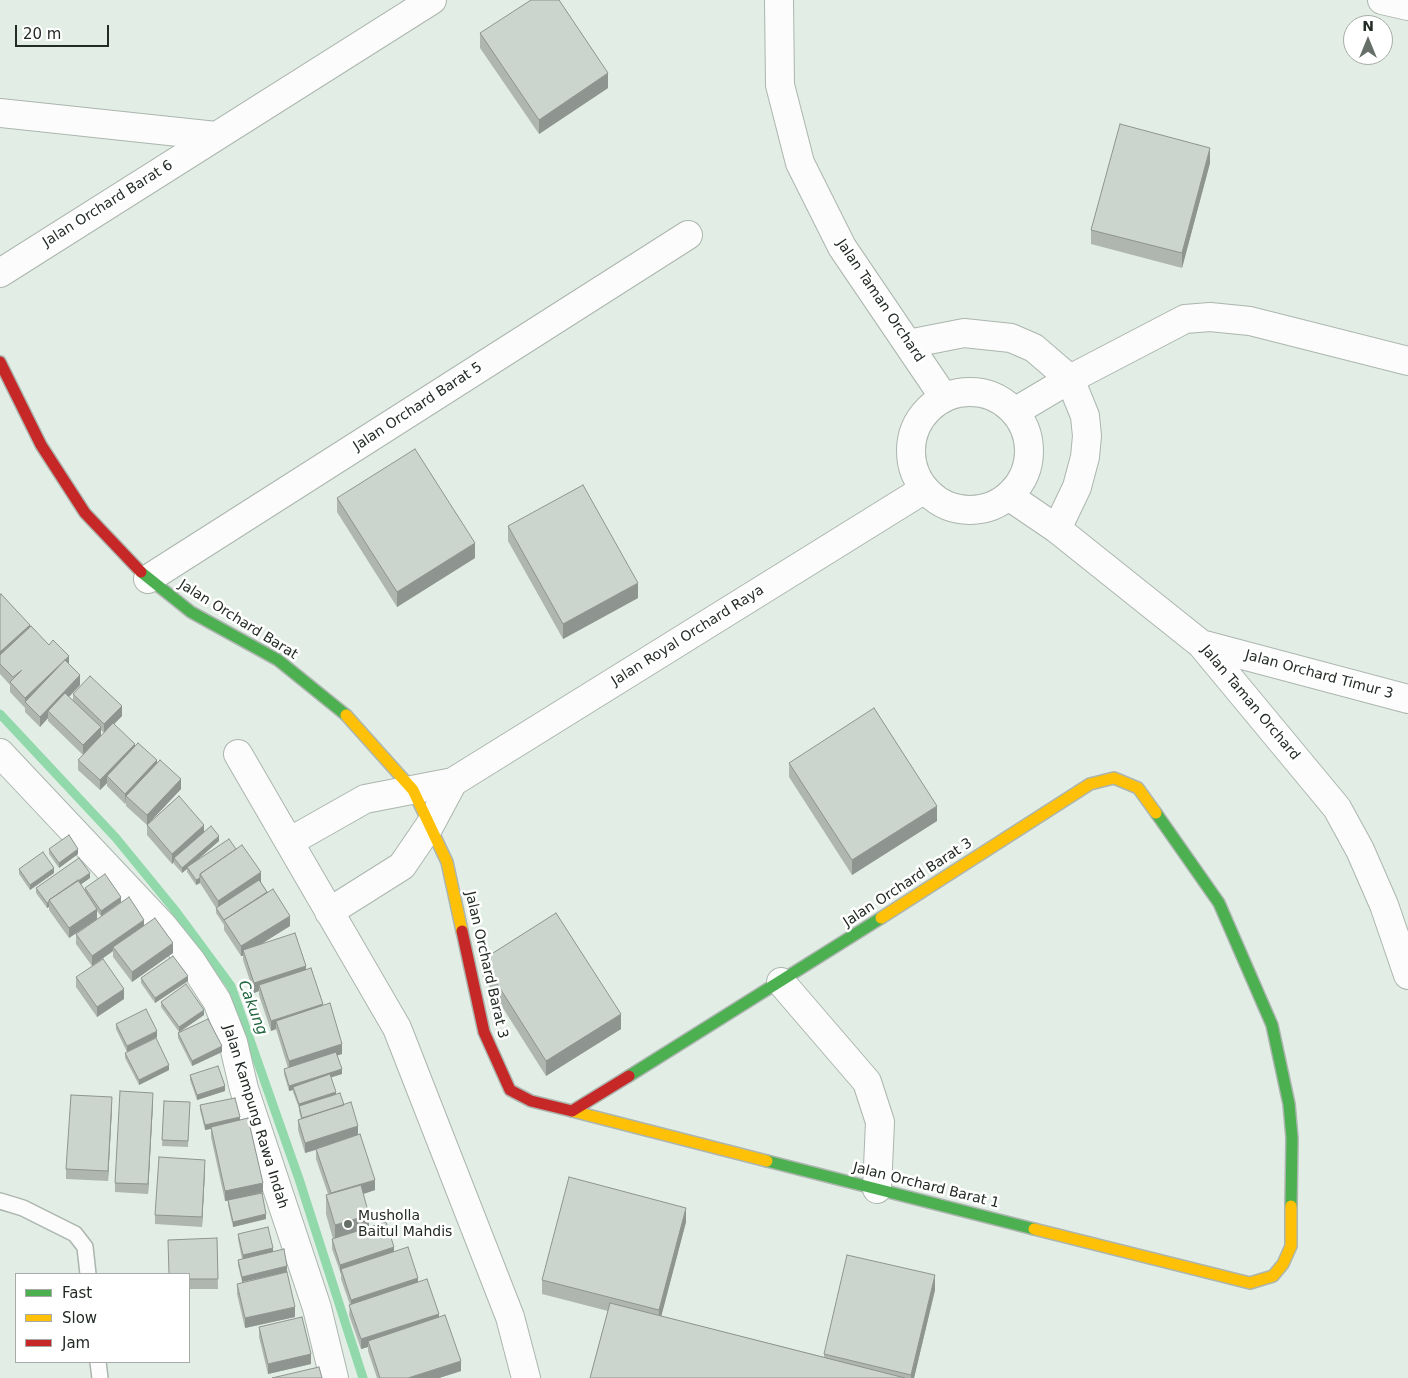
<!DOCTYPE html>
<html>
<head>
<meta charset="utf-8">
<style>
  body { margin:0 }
  #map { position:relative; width:1408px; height:1378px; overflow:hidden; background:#e2eee5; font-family:"DejaVu Sans",sans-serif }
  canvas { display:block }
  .legend { position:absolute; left:15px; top:1273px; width:175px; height:90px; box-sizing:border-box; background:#fff; border:1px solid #a7aaa8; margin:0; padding:6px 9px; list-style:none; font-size:15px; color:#232b25 }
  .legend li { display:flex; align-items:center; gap:10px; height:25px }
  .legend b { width:25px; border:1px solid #a7aaa8 }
  .north { position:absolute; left:1343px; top:15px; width:50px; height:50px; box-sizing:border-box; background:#fff; border:1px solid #a7aaa8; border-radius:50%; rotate:0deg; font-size:14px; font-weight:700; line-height:20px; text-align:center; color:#232b25 }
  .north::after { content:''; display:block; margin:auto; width:18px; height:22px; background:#666f68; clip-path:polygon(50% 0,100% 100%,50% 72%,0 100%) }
  .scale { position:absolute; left:15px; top:25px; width:94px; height:22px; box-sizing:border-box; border:2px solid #232b25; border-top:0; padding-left:6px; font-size:15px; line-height:18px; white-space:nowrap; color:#232b25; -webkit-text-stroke:4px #fff; paint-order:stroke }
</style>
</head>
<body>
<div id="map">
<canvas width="1408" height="1378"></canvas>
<ul class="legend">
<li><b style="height:6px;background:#4caf50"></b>Fast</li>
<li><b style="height:6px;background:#ffc107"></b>Slow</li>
<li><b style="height:6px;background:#c62828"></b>Jam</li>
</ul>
<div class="north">N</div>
<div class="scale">20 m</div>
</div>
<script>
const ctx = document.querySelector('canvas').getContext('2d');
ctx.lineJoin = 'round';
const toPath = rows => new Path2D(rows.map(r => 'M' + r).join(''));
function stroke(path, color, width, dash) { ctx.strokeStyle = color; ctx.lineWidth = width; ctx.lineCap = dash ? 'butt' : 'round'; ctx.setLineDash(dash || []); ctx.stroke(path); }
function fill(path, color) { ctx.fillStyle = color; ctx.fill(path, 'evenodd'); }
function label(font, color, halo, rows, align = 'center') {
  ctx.font = font + ' "DejaVu Sans",sans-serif'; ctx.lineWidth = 5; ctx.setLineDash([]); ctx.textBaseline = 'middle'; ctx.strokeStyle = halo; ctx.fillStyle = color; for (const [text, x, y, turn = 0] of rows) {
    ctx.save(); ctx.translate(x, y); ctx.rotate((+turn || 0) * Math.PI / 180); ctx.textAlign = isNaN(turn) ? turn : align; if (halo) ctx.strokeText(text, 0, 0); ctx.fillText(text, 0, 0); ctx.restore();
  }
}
const stream = toPath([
  [0,714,116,838,174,909,231,986,299,1179,363,1378]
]);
const lane = toPath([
  [0,1201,23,1208,75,1234,85,1247,88,1274],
  [98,1362,100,1378]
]);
const street = toPath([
  [779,0,780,85,800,163,842,247,943,396],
  [1382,0,1408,6],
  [0,113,216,136],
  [0,273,432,0],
  [908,344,964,333,1011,338,1034,348,1070,379,1085,416,1087,436,1085,457,1077,487,1057,529],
  '911 451a59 59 0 1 1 118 0a59 59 0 1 1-118 0Z',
  [1016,411,1070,379,1185,319,1210,317,1250,321,1408,361],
  [1010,497,1057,529,1201,644,1337,808,1360,850,1384,905,1408,975],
  [148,579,688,235],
  [1201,644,1408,699],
  [0,753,163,926,191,961,217,1001,233,1042,244,1089,317,1308,334,1378],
  [238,754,397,1028,510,1317,526,1378],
  [453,782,923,490],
  [289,842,365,799,453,782,430,825,402,866,329,912],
  [781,982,867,1082,880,1122,877,1189]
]);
const fast = toPath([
  [141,572,191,612,278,660,346,715],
  [1156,813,1219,903,1272,1025,1289,1104,1292,1138,1291,1206],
  [629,1076,881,918],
  [767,1161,1034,1229]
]);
const slow = toPath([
  [346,715,413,790,447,862,462,931],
  [881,918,1090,784,1114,778,1138,788,1156,813],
  [572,1111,767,1161],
  [1034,1229,1250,1283,1273,1276,1283,1264,1291,1246,1291,1206]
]);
const jam = toPath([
  [0,362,41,445,85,513,141,572],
  [462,931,484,1032,510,1090,531,1101,572,1111,629,1076]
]);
const wall = toPath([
  [480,33,608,88,539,134,480,48],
  [1210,163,1182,268,1091,244,1091,230],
  [337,498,475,558,397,607,337,512],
  [508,526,638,598,563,639,508,541],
  [0,595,30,627,69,664,80,685,69,697,73,700,73,694,122,716,114,724,135,746,157,763,181,789,153,819,204,832,219,841,195,862,261,882,290,926,260,944,306,970,323,1006,342,1054,337,1055,342,1074,331,1077,336,1094,344,1105,358,1135,375,1190,363,1194,369,1227,394,1251,418,1282,439,1317,461,1371,439,1378,377,1378,368,1351,368,1347,361,1349,349,1315,350,1305,341,1279,341,1274,332,1249,332,1239,333,1239,326,1214,326,1195,328,1194,316,1159,316,1150,305,1153,298,1130,298,1120,301,1119,299,1111,299,1108,293,1092,293,1090,289,1091,284,1074,284,1069,288,1068,276,1029,271,1031,259,995,259,991,254,993,243,960,243,956,241,956,224,930,224,925,216,913,216,908,200,883,196,885,187,872,187,869,182,873,174,864,174,862,172,864,147,835,147,825,126,806,126,803,125,804,107,786,107,783,100,790,78,770,78,760,83,755,48,721,48,718,40,727,25,712,25,708,10,692,10,685,0,674],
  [101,730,104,733,101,736],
  [789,763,937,821,852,875,789,777],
  [49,849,78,854,59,868,49,854],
  [19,869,54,873,30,890,19,874],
  [90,878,81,884,85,891,85,888,121,902,101,916,97,911,97,919,69,938,49,910,49,907,47,908,36,893,36,888],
  [144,925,173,953,132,982,113,957,113,951,92,966,76,944,76,934],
  [482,960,621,1029,546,1076,482,975],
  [76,977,124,999,97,1017,76,987],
  [141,978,188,981,155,1003,141,983],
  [161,1002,204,1015,180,1032,222,1052,192,1066,178,1038,178,1033,179,1032,161,1007],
  [116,1024,157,1037,127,1052,116,1029],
  [125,1053,169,1070,139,1085,125,1058],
  [190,1075,225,1091,197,1100,190,1080],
  [164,1101,190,1102,188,1147,162,1146],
  [153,1103,148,1194,115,1192,115,1183],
  [200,1105,240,1120,263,1192,262,1193,266,1219,233,1227,228,1205,228,1201,225,1201,211,1137,211,1129,205,1130,200,1110],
  [112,1107,108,1181,66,1179,66,1169],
  [205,1170,202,1227,155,1224,155,1215],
  [686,1222,661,1316,824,1357,824,1354,935,1290,914,1378,590,1378,608,1311,542,1294,542,1280],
  [238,1234,273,1252,287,1272,242,1282,238,1265,238,1260,242,1259,238,1239],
  [217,1238,218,1289,189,1289,189,1274],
  [237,1284,295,1317,245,1328,237,1294],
  [259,1327,311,1364,268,1374,259,1337]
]);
const shadedWall = toPath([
  [608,73,608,88,539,134,539,120],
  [1210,148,1210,163,1182,268,1182,253],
  [475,543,475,558,397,607,397,592],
  [638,583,638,598,563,639,563,624],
  [30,625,30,635,0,662,0,652],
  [69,656,69,666,25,702,25,698],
  [80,675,80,685,52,715,48,711,48,718,40,727,40,717],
  [122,706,122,716,104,734,104,724],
  [101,727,101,737,83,755,83,745],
  [135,744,135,754,107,776,107,783,100,790,100,780],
  [157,760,157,770,126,796,125,804,125,794],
  [181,779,181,789,147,825,147,815],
  [937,806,937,821,852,875,852,860],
  [204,825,204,835,174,858,174,862,172,864,172,854],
  [219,836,219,841,188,868,187,867,187,869,182,873,182,868],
  [78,849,78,854,59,868,59,863],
  [54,868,54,873,30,890,30,885],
  [261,872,261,882,218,911,218,901],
  [90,873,90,878,52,905,50,901],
  [200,878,200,883,196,885,196,880],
  [121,897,121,902,101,916,101,911],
  [49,902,49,907,47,908,47,903],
  [97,909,97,919,69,938,69,928],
  [290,916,290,926,244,955,243,950,243,956,241,956,241,946],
  [144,920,144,930,113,947,113,951,92,966,92,956],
  [173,943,173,953,132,982,132,972],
  [306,966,306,976,259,985,259,991,254,993,254,983],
  [188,976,188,981,155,1003,155,998],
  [124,989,124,999,97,1017,97,1007],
  [323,1004,323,1014,276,1021,276,1029,271,1031,271,1021],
  [204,1010,204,1015,179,1032,179,1027],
  [621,1014,621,1029,546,1076,546,1061],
  [157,1031,157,1037,127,1052,127,1046],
  [342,1044,342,1054,289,1071,289,1061],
  [222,1046,222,1052,192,1066,192,1061],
  [169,1065,169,1070,139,1085,139,1080],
  [342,1069,342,1074,294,1089,293,1087,293,1090,289,1091,289,1086],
  [225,1086,225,1091,197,1100,197,1095],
  [336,1092,336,1097,299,1109,299,1104],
  [153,1093,153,1103,148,1194,148,1184],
  [112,1097,112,1107,108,1181,108,1171],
  [240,1117,240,1122,205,1130,205,1125],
  [358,1126,358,1136,305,1153,305,1143],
  [205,1160,205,1170,202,1227,202,1217],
  [375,1180,375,1190,331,1205,331,1195],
  [263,1183,263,1192,225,1201,225,1191],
  [686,1208,686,1222,659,1325,659,1310],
  [266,1214,266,1219,233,1227,233,1222],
  [369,1215,369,1234,335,1244,335,1225],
  [394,1247,394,1257,341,1269,340,1275,340,1265],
  [273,1248,273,1253,243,1260,243,1255],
  [287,1266,287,1272,242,1282,242,1277],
  [935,1275,935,1290,914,1378,911,1378,911,1375],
  [418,1278,418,1288,351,1310,351,1300],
  [295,1307,295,1317,245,1328,245,1318],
  [439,1314,439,1324,368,1341,368,1347,361,1349,361,1339],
  [311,1354,311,1364,268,1374,268,1364],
  [461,1361,461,1371,439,1378,408,1378]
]);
const building = toPath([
  [531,0,559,0,608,73,539,120,480,33,531,0],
  [1120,124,1210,148,1182,253,1091,230,1120,124],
  [415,449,475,543,397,592,337,498,415,449],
  [583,485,638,583,563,624,508,526,583,485],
  [1,594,30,625,0,652,0,595,1,594],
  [31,626,49,645,53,640,69,656,25,698,10,682,22,670,13,677,0,664,0,655,31,626],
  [65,660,80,675,40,717,25,702,65,660],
  [90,676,122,706,104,724,73,694,90,676],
  [65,693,101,727,83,745,48,711,65,693],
  [874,708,937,806,852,860,789,763,874,708],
  [113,723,135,744,100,780,78,760,113,723],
  [138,743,157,760,125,794,107,776,138,743],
  [160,760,181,779,147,815,126,796,160,760],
  [179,796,204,825,172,854,147,825,179,796],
  [211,826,219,836,182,868,174,858,211,826],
  [69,835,78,849,59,863,49,849,69,835],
  [229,839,236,849,200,874,200,878,196,880,187,867,229,839],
  [242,845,261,872,218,901,200,874,242,845],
  [43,852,54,868,30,885,19,869,43,852],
  [79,858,90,873,49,900,49,902,47,903,36,888,79,858],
  [105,874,121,897,101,911,85,888,105,874],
  [78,880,97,909,69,928,49,900,78,880],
  [259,880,267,892,224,920,216,908,259,880],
  [273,889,290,916,241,946,224,920,273,889],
  [129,897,144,920,92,956,76,934,129,897],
  [556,913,621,1014,546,1061,482,960,556,913],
  [155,918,173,943,132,972,113,947,155,918],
  [295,933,306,966,254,983,243,950,295,933],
  [173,956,188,976,155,998,141,978,173,956],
  [103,959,124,989,97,1007,76,977,103,959],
  [311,968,323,1004,271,1021,259,985,311,968],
  [186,984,204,1010,179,1027,161,1002,186,984],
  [330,1003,342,1044,289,1061,276,1021,330,1003],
  [146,1009,157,1031,127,1046,116,1024,146,1009],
  [208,1019,222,1046,192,1061,178,1033,208,1019],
  [156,1038,169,1065,139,1080,125,1053,156,1038],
  [336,1052,342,1069,289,1086,284,1069,336,1052],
  [218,1066,225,1086,197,1095,190,1075,218,1066],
  [330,1074,336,1092,299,1104,293,1087,330,1074],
  [120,1091,153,1093,148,1184,115,1183,120,1091],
  [340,1093,344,1105,302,1118,299,1106,340,1093],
  [71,1095,112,1097,108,1171,66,1169,71,1095],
  [235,1098,240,1117,205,1125,200,1105,235,1098],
  [164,1101,190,1102,188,1141,162,1140,164,1101],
  [351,1102,358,1126,305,1143,298,1120,351,1102],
  [248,1118,263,1183,225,1191,211,1127,248,1118],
  [360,1134,375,1180,331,1193,316,1149,360,1134],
  [159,1157,205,1160,202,1217,155,1215,159,1157],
  [569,1177,686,1208,659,1310,542,1280,569,1177],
  [361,1185,369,1215,335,1225,326,1195,361,1185],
  [262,1193,266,1214,233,1222,228,1200,262,1193],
  [386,1222,394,1247,340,1265,332,1239,386,1222],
  [268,1227,273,1248,243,1255,238,1234,268,1227],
  [217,1238,218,1279,189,1279,189,1274,169,1274,168,1240,217,1238],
  [408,1247,418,1278,351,1300,341,1269,408,1247],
  [284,1249,287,1266,242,1277,238,1260,284,1249],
  [847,1255,935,1275,911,1375,824,1354,847,1255],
  [287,1272,295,1307,245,1318,237,1284,287,1272],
  [427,1279,439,1314,361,1339,349,1305,427,1279],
  [610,1303,905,1378,590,1378,610,1303],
  [445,1315,461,1361,408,1378,380,1378,368,1341,445,1315],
  [302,1317,311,1354,268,1364,259,1327,302,1317],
  [319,1367,322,1378,272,1378,319,1367]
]);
const markers = [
  [348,1224,5,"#666f68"]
];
const streetNames = [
  ["Jalan Orchard Barat 6",108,204,-32],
  ["Jalan Taman Orchard",880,301,56],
  ["Jalan Orchard Barat 5",418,407,-33],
  ["Jalan Orchard Barat",238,620,32],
  ["Jalan Royal Orchard Raya",688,636,-32],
  ["Jalan Orchard Timur 3",1319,675,15],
  ["Jalan Taman Orchard",1250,703,50],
  ["Jalan Orchard Barat 3",908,883,-33],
  ["Jalan Orchard Barat 3",486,965,77],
  ["Jalan Kampung Rawa Indah",255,1117,73],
  ["Jalan Orchard Barat 1",926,1186,14]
];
const poiNames = [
  ["Musholla",358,1216],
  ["Baitul Mahdis",358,1232]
];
const waterNames = [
  ["Cakung",252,1008,69]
];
stroke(stream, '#91d8aa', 9);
stroke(lane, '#acb5af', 18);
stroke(street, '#acb5af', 30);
stroke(fast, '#acb5af', 14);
stroke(slow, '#acb5af', 14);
stroke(jam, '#acb5af', 14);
stroke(lane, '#fbfcfb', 15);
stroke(street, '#fbfcfb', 28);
stroke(fast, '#4caf50', 11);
stroke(slow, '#ffc107', 11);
stroke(jam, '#c62828', 11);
fill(wall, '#afb6b0');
fill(shadedWall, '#8e9490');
fill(building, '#cbd4cd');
stroke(building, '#8e9490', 1);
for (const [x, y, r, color] of markers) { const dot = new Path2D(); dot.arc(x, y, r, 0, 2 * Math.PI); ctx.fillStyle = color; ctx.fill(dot); stroke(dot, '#fff', 2); }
label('14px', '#232b25', '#fff', streetNames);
label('14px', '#232b25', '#fff', poiNames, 'left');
label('italic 15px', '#20653d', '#fff', waterNames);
</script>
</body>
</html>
